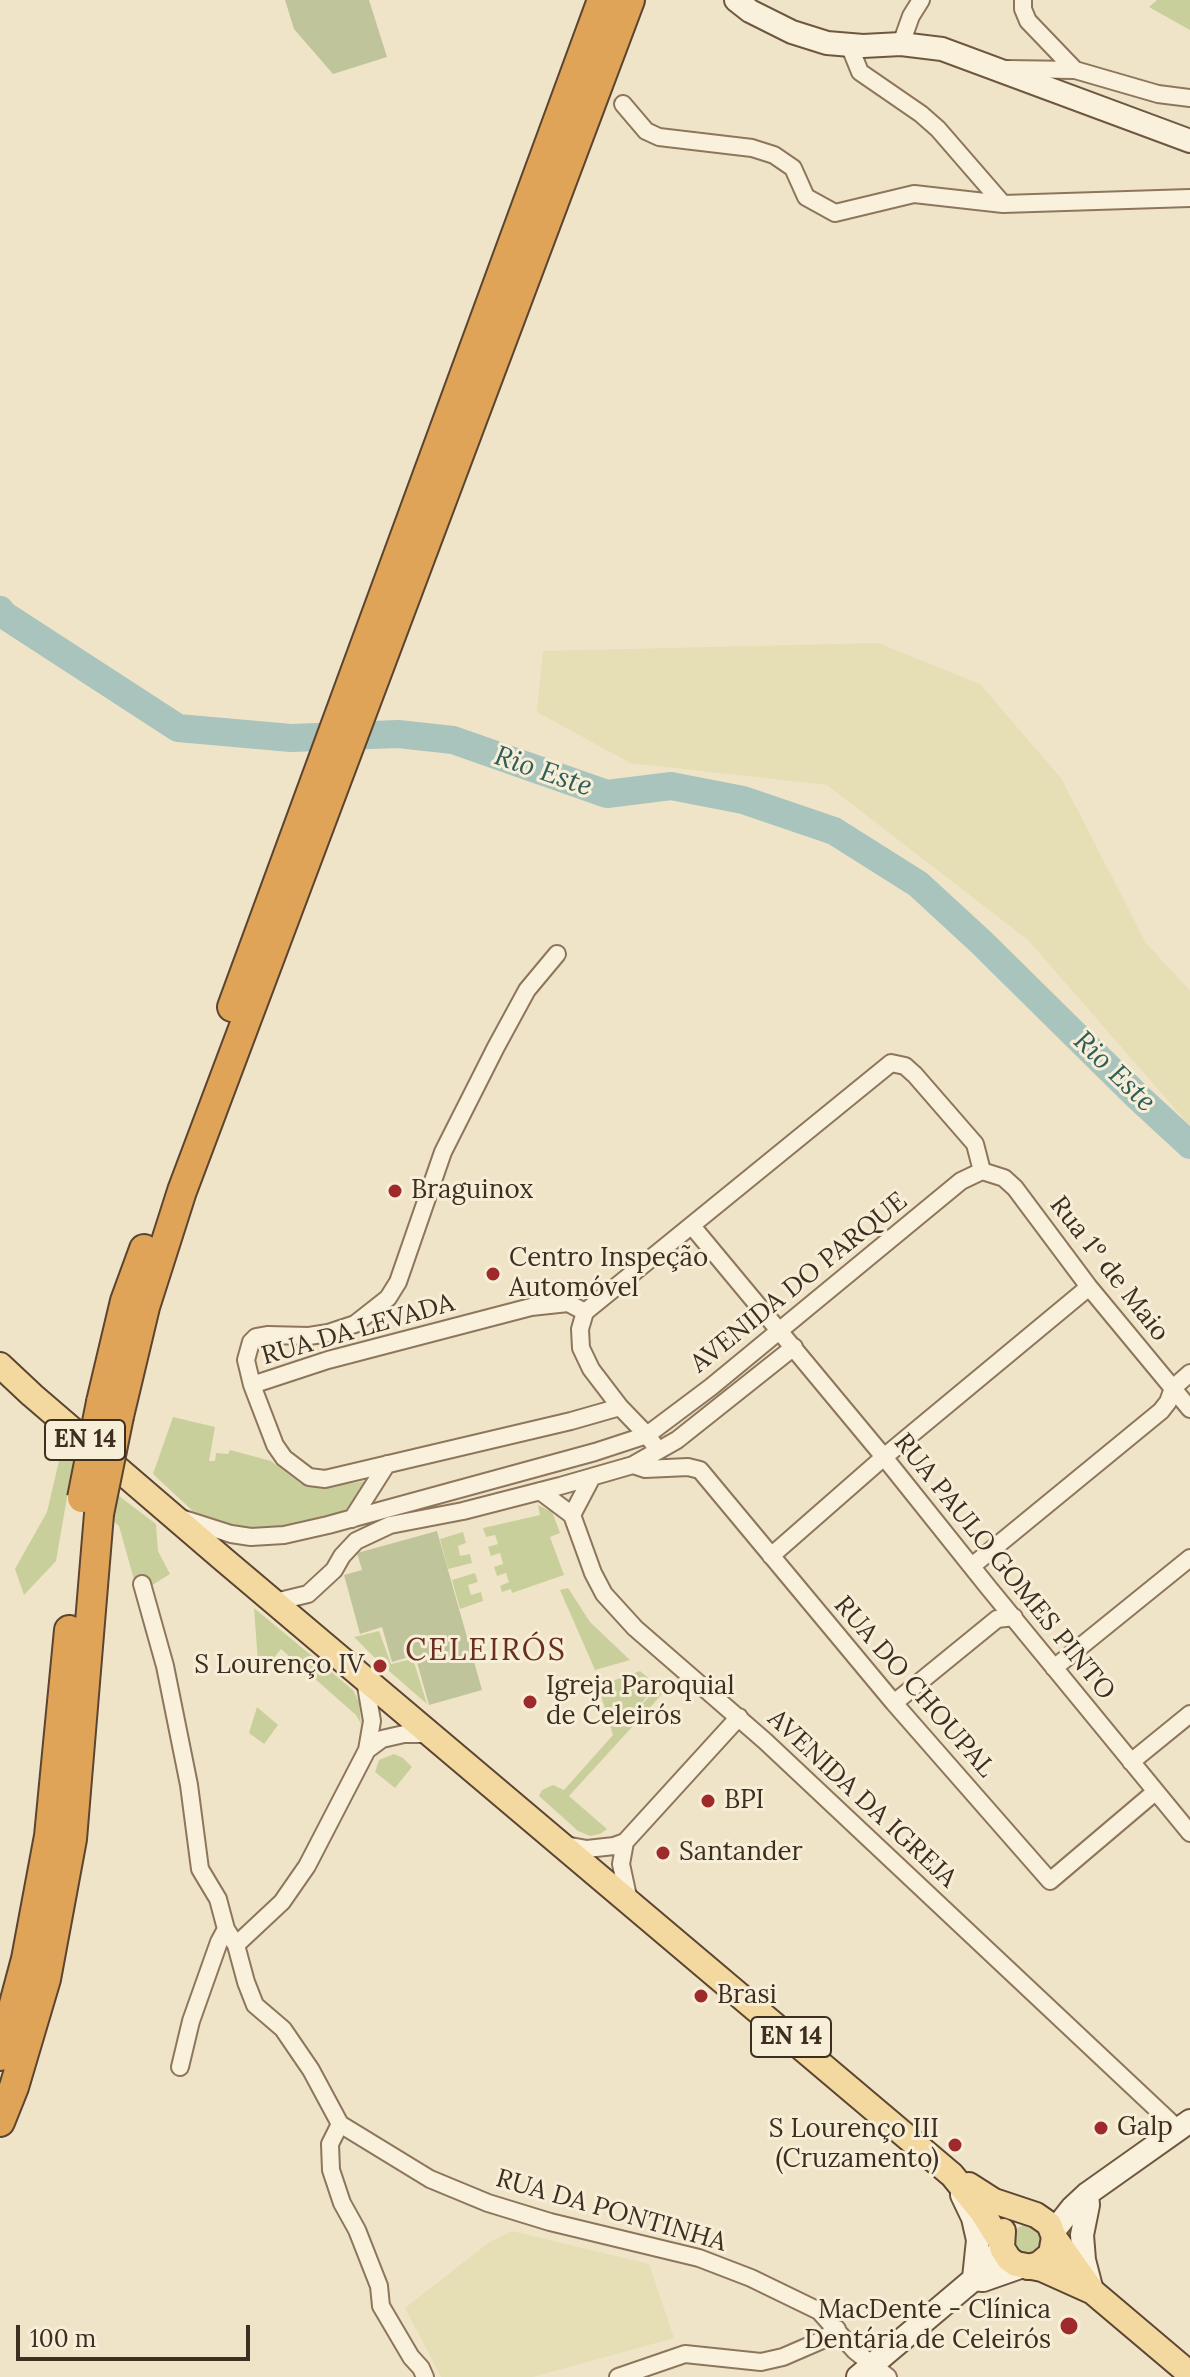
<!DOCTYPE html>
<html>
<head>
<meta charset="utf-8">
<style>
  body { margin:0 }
  #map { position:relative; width:1190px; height:2377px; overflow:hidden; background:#f0e4c8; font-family:Lora,serif }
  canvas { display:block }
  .scale { position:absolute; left:16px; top:2325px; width:234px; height:36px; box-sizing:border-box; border:4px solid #3d2e20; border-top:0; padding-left:10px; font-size:24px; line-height:28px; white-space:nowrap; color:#3d2e20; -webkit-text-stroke:6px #f7eed8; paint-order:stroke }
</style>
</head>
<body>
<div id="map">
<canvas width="1190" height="2377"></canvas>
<div class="scale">100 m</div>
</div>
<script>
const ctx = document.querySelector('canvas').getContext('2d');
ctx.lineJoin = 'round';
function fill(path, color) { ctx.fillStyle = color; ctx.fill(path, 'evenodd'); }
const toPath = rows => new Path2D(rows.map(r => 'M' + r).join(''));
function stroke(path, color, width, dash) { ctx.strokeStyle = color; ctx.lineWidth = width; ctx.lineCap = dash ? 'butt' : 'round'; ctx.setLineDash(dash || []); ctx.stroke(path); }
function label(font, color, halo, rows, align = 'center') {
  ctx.font = font + ' Lora,serif'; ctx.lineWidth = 6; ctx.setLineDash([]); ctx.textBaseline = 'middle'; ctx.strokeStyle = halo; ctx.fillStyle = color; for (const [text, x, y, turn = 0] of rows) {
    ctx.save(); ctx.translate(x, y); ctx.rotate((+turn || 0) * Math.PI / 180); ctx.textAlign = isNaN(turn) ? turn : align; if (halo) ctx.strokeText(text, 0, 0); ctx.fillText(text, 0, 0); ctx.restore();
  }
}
const farmland = toPath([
  [878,643,980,684,1061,778,1146,943,1190,991,1190,1126,1028,940,827,785,630,763,537,712,543,651],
  [512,2231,649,2264,674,2338,533,2377,441,2377,405,2308,487,2244]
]);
const green = toPath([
  [1157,0,1190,0,1190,30,1149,7],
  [173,1417,215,1427,209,1461,215,1461,216,1453,228,1454,230,1450,271,1461,301,1484,321,1488,366,1481,348,1511,287,1529,263,1531,216,1523,196,1514,153,1474],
  [61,1452,156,1524,158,1551,170,1574,138,1594,119,1526,69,1486,56,1561,24,1595,15,1569,47,1512],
  [538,1505,552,1512,556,1522,560,1533,550,1537,564,1575,512,1593,511,1589,502,1592,500,1586,509,1582,506,1573,497,1576,494,1567,503,1564,500,1553,491,1556,488,1547,498,1544,495,1535,486,1537,483,1528,540,1515],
  [463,1532,466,1543,458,1546,460,1556,470,1554,472,1563,448,1569,440,1539],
  [475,1573,478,1582,468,1585,471,1595,481,1592,483,1601,460,1609,452,1580],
  [568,1588,590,1622,630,1660,595,1670,560,1590],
  [254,1608,353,1690,359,1702,361,1724,356,1715,281,1649,259,1676],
  [379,1631,391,1664,413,1659,427,1704,381,1664,354,1637],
  [640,1671,657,1685,632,1714,659,1687,664,1692,569,1796,607,1829,600,1834,590,1836,578,1831,539,1796,542,1790,553,1785,564,1790,613,1735,598,1686],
  [257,1707,278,1725,264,1744,249,1733],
  [394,1754,403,1758,412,1767,395,1788,375,1772,379,1760],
  '1012 2240a15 15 0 1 1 30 0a15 15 0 1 1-30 0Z'
]);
const cemetery = toPath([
  [285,0,369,0,387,57,333,74,294,29],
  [437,1531,482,1690,429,1705,415,1655,392,1662,382,1627,360,1634,344,1575,362,1570,357,1553]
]);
const river = toPath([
  [0,610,4,615,178,728,291,738,398,734,453,740,607,794,671,786,743,800,834,831,918,884,981,942,1138,1097,1190,1145]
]);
const street = toPath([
  [1023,0,1023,9,1028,21,1075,70],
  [901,44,911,16,921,0],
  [849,45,860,72,921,114,938,129,1003,204],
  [1007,69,1075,70,1158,94,1190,98],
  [623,104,646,131,659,137,752,148,774,155,793,168,806,197,835,213,914,194,1003,204,1190,198],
  [982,1171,1004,1178,1015,1188,1089,1287,1190,1409],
  [692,1226,884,1457,988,1587,1190,1833],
  [585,1312,568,1303,531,1307,328,1360,252,1385,275,1445,284,1458,309,1477,325,1479,571,1421,620,1407],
  [252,1385,246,1360,251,1342,256,1337,267,1335,309,1336,328,1333,355,1324,388,1298,398,1282,443,1152,496,1047,527,990,557,954],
  [658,1450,647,1435,620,1407,591,1369,581,1348,580,1329,585,1312,891,1063,905,1066,915,1075,975,1144,982,1171],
  [633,1465,645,1469,688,1467,700,1470,894,1703,1050,1881,1155,1792],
  [540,1491,572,1515,593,1573,604,1594,635,1628,765,1741,1179,2130],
  [572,1515,592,1477],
  [184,1519,231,1534,251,1537,284,1535,328,1525,595,1452,647,1435,711,1387,961,1181,982,1171],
  [352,1519,387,1464],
  [771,1556,884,1457,1089,1287],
  [972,1566,1161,1411,1168,1402,1173,1388,1190,1373],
  [142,1584,165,1666,189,1785,200,1869,218,1899,226,1929,236,1945,246,1982,255,2005,283,2029,311,2070,340,2124,430,2179,488,2203,550,2222,699,2258,751,2278,819,2311,855,2351,888,2377],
  [275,1602,308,1594,334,1570,342,1556,356,1541,390,1525,463,1511,560,1486,633,1465,677,1440,794,1347],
  [1054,1668,1190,1558],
  [894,1703,997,1619,1014,1617],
  [367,1750,382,1739,404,1734,433,1734],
  [1131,1762,1190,1714],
  [625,1842,621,1864,629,1901],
  [565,1845,587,1849,614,1846,625,1842,739,1717],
  [236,1945,282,1902,307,1866,367,1750,372,1721,365,1680],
  [180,2067,191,2021,219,1942,226,1929],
  [340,2124,330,2144,331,2170,342,2203,357,2230,379,2286,381,2306,411,2357,421,2368,425,2377],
  [618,2377,685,2354,761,2362,783,2357,820,2341,837,2329]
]);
const secondary = toPath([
  [736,0,750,11,792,32,827,43,863,46,901,44,942,49,1190,141],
  [1087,2194,1088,2205,1082,2235,1084,2260,1091,2287],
  [962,2195,973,2218,978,2240,974,2278],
  [1053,2232,1072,2208,1087,2194,1190,2121],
  [974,2279,983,2280,1023,2266],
  [858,2377,974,2279,1002,2248]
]);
const primary = toPath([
  [0,1365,32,1395,223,1559,952,2175,982,2212,1002,2244],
  [969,2185,994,2201,1036,2215,1049,2224,1054,2237,1051,2254,1039,2264,1028,2267],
  [1003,2231,1002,2248,1009,2259,1016,2264,1042,2269,1091,2291],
  [1054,2237,1093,2292,1190,2374]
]);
const highway = toPath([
  [232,1007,602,0],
  [101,1402,125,1301,144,1249],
  [119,1416,145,1307,182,1191,630,0],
  [0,2056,26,1959,49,1836,69,1630],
  [0,2122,14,2087,46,1979,72,1839,99,1514]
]);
const highwayBridge = toPath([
  [82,1498,101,1402],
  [99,1514,119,1416]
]);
const markers = [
  [395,1191,8,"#9e2a2b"],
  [493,1274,8,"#9e2a2b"],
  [380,1666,8,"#9e2a2b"],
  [530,1702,8,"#9e2a2b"],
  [708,1801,8,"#9e2a2b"],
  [663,1853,8,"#9e2a2b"],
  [701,1996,8,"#9e2a2b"],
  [1101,2128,8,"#9e2a2b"],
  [955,2145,8,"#9e2a2b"],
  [1069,2326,10,"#9e2a2b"]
];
const shields = [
  [85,1440,80],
  [791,2037,80]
];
const shieldNames = [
  ["EN 14",85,1440],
  ["EN 14",791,2037]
];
const poiNames = [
  ["Braguinox",411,1191],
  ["Centro Inspeção",509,1259],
  ["Automóvel",509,1289],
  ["S Lourenço IV",364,1666,"right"],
  ["Igreja Paroquial",546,1687],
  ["de Celeirós",546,1717],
  ["BPI",724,1801],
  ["Santander",679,1853],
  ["Brasi",717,1996],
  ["Galp",1117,2128],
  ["S Lourenço III",939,2130,"right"],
  ["(Cruzamento)",939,2160,"right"],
  ["MacDente - Clínica",1051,2311,"right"],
  ["Dentária de Celeirós",1051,2341,"right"]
];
const streetNames = [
  ["Rua 1º de Maio",1109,1269,52],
  ["AVENIDA DO PARQUE",799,1283,-39],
  ["RUA DA LEVADA",358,1330,-16],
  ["RUA PAULO GOMES PINTO",1004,1567,51],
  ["RUA DO CHOUPAL",914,1687,49],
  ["AVENIDA DA IGREJA",862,1799,43],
  ["RUA DA PONTINHA",611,2211,16]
];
const waterNames = [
  ["Rio Este",543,772,19],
  ["Rio Este",1114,1072,44]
];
const quarterNames = [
  ["CELEIRÓS",486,1651]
];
fill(farmland, '#e6deb5');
fill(green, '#c9cf9b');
fill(cemetery, '#bfc49a');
stroke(river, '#a9c4bc', 28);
stroke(street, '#8d765c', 20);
stroke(secondary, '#6f573f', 26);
stroke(primary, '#5b4430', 28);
stroke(highway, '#5b4430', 32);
stroke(street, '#faf1dc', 16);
stroke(secondary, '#faf1dc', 22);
stroke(primary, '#f3d9a0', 24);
stroke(highway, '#e0a458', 28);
stroke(highwayBridge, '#5b4430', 32, []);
stroke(highwayBridge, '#e0a458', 28);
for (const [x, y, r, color] of markers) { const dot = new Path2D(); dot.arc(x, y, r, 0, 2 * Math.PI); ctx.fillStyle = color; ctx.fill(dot); stroke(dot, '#f7eed8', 3); }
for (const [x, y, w] of shields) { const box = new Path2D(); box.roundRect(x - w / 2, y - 20, w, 40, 6); ctx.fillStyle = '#f7eed8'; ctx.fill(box); stroke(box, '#3d2e20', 2); }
label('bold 24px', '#3d2e20', null, shieldNames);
label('26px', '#3d2e20', '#f7eed8', poiNames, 'left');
label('26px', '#3d2e20', '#f7eed8', streetNames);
label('italic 28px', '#2f5d5a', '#f7eed8', waterNames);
ctx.letterSpacing = '2px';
label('30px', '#6b2e1e', '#f7eed8', quarterNames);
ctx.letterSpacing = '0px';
</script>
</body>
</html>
